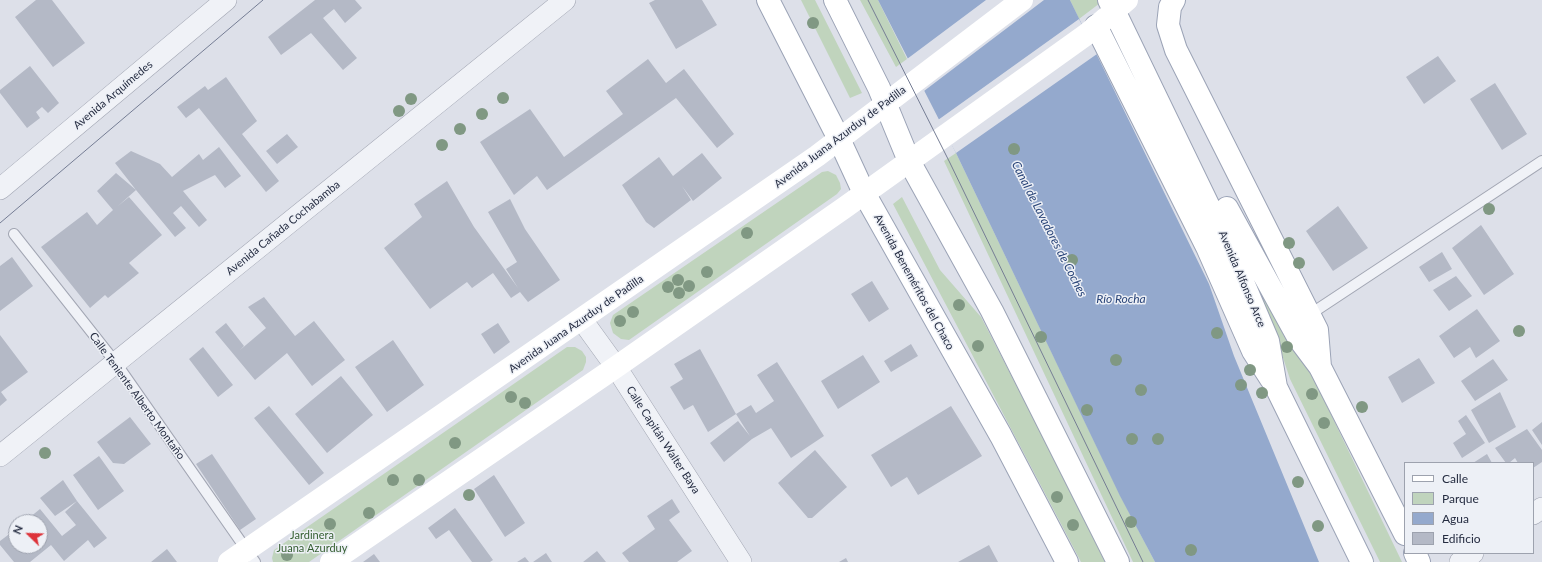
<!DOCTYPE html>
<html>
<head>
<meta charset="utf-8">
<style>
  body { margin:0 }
  #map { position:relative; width:1542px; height:562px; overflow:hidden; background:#dde0e9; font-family:Lato,sans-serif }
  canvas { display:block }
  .legend { position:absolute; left:1404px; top:462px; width:130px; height:92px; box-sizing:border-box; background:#edf0f6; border:1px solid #9da2ae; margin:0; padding:5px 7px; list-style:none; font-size:12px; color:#252c41 }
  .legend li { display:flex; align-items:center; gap:8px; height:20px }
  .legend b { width:20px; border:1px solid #9da2ae }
  .north { position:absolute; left:8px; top:514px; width:40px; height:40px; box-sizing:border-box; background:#edf0f6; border:1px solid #9da2ae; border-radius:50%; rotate:293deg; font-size:11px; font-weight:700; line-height:16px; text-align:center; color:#252c41 }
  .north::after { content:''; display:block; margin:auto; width:14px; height:18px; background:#dd333a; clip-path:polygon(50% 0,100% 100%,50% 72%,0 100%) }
</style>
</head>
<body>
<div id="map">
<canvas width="1542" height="562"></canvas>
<ul class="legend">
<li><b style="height:5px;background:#fff"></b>Calle</li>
<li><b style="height:11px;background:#c0d4bd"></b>Parque</li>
<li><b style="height:11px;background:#94a9cd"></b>Agua</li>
<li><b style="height:11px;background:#b4b9c6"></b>Edificio</li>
</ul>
<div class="north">N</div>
</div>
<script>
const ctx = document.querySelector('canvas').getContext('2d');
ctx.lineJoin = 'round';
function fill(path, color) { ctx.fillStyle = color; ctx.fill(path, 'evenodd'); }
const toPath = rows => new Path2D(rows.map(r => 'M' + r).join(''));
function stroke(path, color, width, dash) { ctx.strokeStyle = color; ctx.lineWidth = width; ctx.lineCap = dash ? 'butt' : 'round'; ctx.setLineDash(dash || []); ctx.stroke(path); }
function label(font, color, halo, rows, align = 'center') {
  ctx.font = font + ' Lato,sans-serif'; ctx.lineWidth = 3; ctx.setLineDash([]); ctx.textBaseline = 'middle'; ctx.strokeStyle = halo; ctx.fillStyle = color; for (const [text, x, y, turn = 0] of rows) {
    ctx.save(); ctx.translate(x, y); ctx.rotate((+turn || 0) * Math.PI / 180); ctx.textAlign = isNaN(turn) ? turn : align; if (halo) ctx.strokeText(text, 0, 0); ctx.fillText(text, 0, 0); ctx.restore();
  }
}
const green = toPath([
  [801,0,815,0,862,93,850,98],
  [860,0,878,0,907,59,896,67],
  [1070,0,1104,0,1079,19],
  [956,153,1120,495,1155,562,1133,562,944,161],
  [828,171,836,175,840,183,841,189,837,194,629,340,621,339,613,333,610,323,613,315,822,172],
  [902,197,940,270,981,317,1081,510,1105,562,1081,562,893,204],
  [1234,241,1311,373,1402,562,1380,562,1290,379,1269,315],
  [567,347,575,347,582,351,586,357,586,362,583,370,309,562,273,562,272,558,274,550]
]);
const water = toPath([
  [878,0,1070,0,1209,284,1234,356,1319,562,1155,562,1120,496,956,153]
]);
const pier = toPath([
  [986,0,1044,0,924,91,907,59],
  [1079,19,1097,54,956,153,938,120]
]);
const building = toPath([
  [36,0,52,0,85,43,53,67,15,17],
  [315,0,355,0,362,8,345,23,334,9,323,18,357,58,343,70,311,33,281,55,268,37],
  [655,0,702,0,717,25,676,49,649,3],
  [1438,56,1456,81,1424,104,1406,77],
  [648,59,666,83,684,69,734,134,717,148,676,98,547,190,537,176,514,195,480,142,530,109,564,157,623,114,606,91],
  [30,66,59,103,48,113,42,107,36,112,40,118,27,128,0,93,0,90],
  [226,77,257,121,242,134,279,181,266,192,199,108,186,118,177,107,205,86,208,90],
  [1495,83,1527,134,1502,150,1470,99],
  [287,134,298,147,277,164,266,151],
  [219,147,241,176,225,188,215,175,183,191,207,220,199,227,181,206,173,213,186,228,175,237,136,190,118,206,129,197,162,235,129,263,139,273,108,298,105,295,90,308,41,247,87,212,97,225,113,210,97,191,116,173,136,190,115,163,131,151,160,164,172,177,199,154,203,160],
  [702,153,722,178,693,201,682,186,691,200,654,228,646,222,622,185,659,157,673,176],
  [447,181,474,227,518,288,506,269,517,262,488,212,510,199,525,229,560,280,528,302,520,292,511,298,493,273,472,288,467,282,430,309,384,248,422,217,414,204],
  [1338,206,1368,248,1333,271,1306,231],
  [1481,225,1514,274,1484,295,1452,248],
  [1442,252,1452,269,1429,282,1419,267],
  [12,257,33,286,0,311,0,266],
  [1456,276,1472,296,1449,311,1433,290],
  [872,281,889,309,869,322,851,294],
  [264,297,295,336,314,321,345,360,312,386,287,353,255,380,215,332,226,323,244,346,240,350,266,328,248,307],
  [1477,309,1500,341,1476,358,1470,347,1454,358,1439,336],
  [498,323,510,342,494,354,481,334],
  [0,335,28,372,1,392,7,400,0,406],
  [393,340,424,385,387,412,355,367],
  [911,344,918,356,891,372,884,361],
  [203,347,233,385,218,397,189,359],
  [700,349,736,414,708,432,693,405,684,410,670,387,683,379,674,364],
  [863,355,880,382,838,409,821,381],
  [1419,358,1435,383,1402,403,1388,377],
  [1493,359,1508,380,1475,401,1461,381],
  [777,362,824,436,791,458,771,428,752,439,724,462,710,443,738,421,750,436,736,414,751,405,756,413,774,401,757,375],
  [341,376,373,415,327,453,295,414],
  [1500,392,1516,427,1489,443,1471,410],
  [269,406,324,473,309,485,254,418],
  [951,406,982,456,918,495,907,477,891,487,871,455],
  [1466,415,1485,443,1462,458,1453,443,1466,434,1458,421],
  [130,417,151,444,124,464,113,463,97,442],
  [1542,422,1542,445,1532,430],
  [1527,429,1542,450,1542,462,1533,468,1533,463,1518,463,1515,458,1509,463,1506,463,1495,448],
  [815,450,847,487,812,518,808,518,778,483],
  [212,454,256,519,240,530,196,464],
  [1487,454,1492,463,1473,463],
  [99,456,124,491,98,510,73,475],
  [494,475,525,523,505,537,474,489],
  [63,480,77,501,55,516,40,498],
  [672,499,680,512,669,520,692,551,677,562,629,562,622,553,655,529,647,516],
  [77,501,107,538,94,548,88,540,64,561,51,545,30,562,14,562,0,545,0,541,16,529,16,546,40,546,40,522,24,522,40,509,62,536,76,525,65,512],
  [455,508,493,560,490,562,472,562,449,530,436,539,428,528],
  [989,545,998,562,958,562],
  [167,549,177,562,151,562],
  [597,551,606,562,583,562],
  [546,553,552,562,533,562],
  [374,554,380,562,363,562],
  [525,557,529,562,517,562],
  [846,558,848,562,839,562]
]);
const service = toPath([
  [14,234,116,363,255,562],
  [1309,315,1542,161]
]);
const minor = toPath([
  [0,189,226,0],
  [582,320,616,367,741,562],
  [0,456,565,0],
  [1533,514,1542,508],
  [1460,562,1473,553]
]);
const secondary = toPath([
  [229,562,817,156,1022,0],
  [331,562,616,367,844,208,1087,34,1105,19]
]);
const primary = toPath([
  [768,0,839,139,864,193,1001,436,1067,562],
  [835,0,879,88,909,161,992,311,1118,562],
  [1109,0,1226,242,1268,341,1276,387,1362,562],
  [1174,0,1170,7,1168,25,1176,50,1317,330,1320,367],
  [1096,26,1207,247,1253,351,1271,379],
  [1227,208,1299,339,1320,367,1405,534],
  [1415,553,1419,562]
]);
const tram = toPath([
  [868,0,950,163,1143,562],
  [0,223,263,0]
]);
const secondaryBridge = toPath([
  [1105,19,1127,0]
]);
const trees = [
  [813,23],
  [503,98],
  [411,99],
  [399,111],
  [482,114],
  [460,129],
  [442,145],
  [1014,149],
  [1489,209],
  [747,233],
  [1289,243],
  [1072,260],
  [1299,263],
  [707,272],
  [678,280],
  [689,286],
  [668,287],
  [679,293],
  [959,305],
  [633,312],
  [620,321],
  [1519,331],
  [1217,333],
  [1041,337],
  [978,346],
  [1287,347],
  [1116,360],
  [1250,370],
  [1241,385],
  [1141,390],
  [1262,393],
  [1312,394],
  [511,397],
  [525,403],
  [1362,407],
  [1087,410],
  [1324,423],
  [1132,439],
  [1158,439],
  [455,443],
  [45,453],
  [393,480],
  [419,480],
  [1298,482],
  [469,495],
  [1057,497],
  [369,513],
  [1131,522],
  [330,524],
  [1073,525],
  [1318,526],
  [1191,550],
  [287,555]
];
const streetNames = [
  ["Avenida Arquímedes",113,95,-40],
  ["Avenida Juana Azurduy de Padilla",840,137,-37],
  ["Avenida Cañada Cochabamba",283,228,-39],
  ["Avenida Alfonso Arce",1242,279,67],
  ["Avenida Beneméritos del Chaco",914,282,61],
  ["Avenida Juana Azurduy de Padilla",576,324,-35],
  ["Calle Teniente Alberto Montaño",137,396,54],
  ["Calle Capitán Walter Baya",663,440,57]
];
const parkNames = [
  ["Jardinera",312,535],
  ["Juana Azurduy",312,548]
];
const waterNames = [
  ["Canal de Lavadores de Coches",1049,229,63],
  ["Río Rocha",1121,299]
];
fill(green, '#c0d4bd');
fill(water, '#94a9cd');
fill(pier, '#dde0e9');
fill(building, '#b4b9c6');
stroke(service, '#a2a6b3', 12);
stroke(minor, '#a2a6b3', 22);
stroke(primary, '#9ba3b6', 24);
stroke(service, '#f0f2f7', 10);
stroke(minor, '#f0f2f7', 21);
stroke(secondary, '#fff', 22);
stroke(primary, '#fff', 22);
stroke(tram, '#757d94', 1);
stroke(secondaryBridge, '#fff', 22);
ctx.fillStyle = '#809883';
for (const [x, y] of trees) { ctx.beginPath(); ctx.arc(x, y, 6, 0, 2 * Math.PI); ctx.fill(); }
label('11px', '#252c41', '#edf0f6', streetNames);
label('11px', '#345e30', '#edf0f6', parkNames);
label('italic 12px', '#2a4579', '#edf0f6', waterNames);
</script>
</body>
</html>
